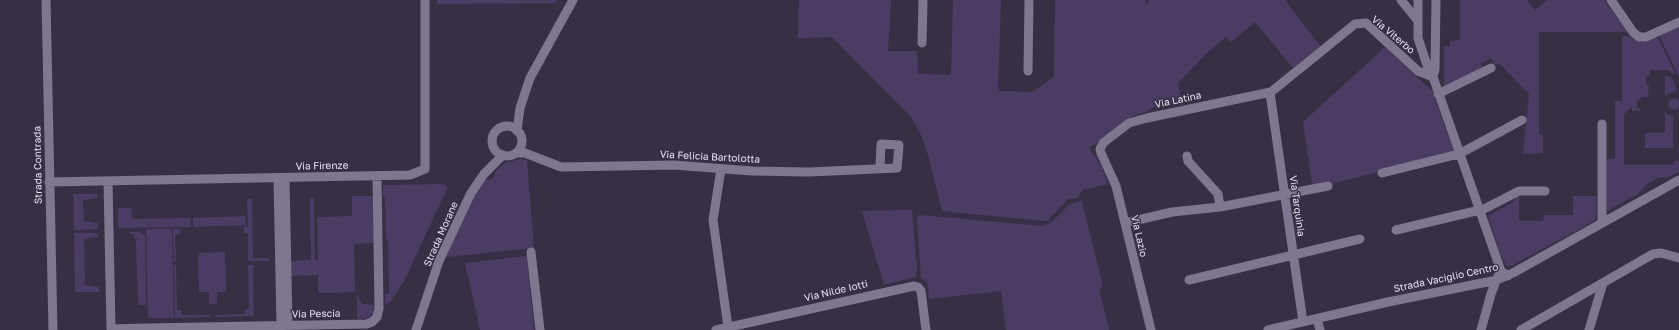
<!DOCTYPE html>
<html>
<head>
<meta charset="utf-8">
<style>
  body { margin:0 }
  canvas { display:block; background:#373045 }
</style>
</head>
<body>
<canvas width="1679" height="330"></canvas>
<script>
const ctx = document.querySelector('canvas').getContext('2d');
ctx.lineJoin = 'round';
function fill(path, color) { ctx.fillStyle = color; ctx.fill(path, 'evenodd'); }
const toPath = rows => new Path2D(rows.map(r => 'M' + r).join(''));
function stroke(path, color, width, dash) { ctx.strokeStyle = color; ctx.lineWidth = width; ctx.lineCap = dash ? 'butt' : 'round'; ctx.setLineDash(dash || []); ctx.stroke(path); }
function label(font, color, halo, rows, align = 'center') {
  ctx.font = font + ' "Golos Text",sans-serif'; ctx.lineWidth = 3; ctx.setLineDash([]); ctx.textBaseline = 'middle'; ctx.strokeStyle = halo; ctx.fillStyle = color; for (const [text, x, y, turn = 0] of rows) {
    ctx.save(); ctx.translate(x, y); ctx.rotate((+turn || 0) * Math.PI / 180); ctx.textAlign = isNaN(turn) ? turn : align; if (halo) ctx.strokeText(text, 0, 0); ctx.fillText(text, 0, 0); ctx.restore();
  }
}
const green = toPath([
  [437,0,557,0,555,3,437,4],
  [799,0,891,0,888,51,917,51,918,74,951,75,953,0,1001,0,998,91,1032,92,1054,77,1055,0,1145,0,1146,5,1148,5,1148,0,1285,0,1320,46,1293,68,1255,22,1231,42,1226,37,1208,52,1178,83,1182,105,1167,103,1156,106,1145,112,1133,116,1089,148,1102,167,1108,184,1083,190,1077,198,1068,199,1048,220,1043,221,942,211,929,158,921,135,911,117,832,37,798,38],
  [1460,0,1527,0,1535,10,1547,0,1604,0,1628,32,1539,32,1539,134,1543,135,1543,153,1523,154,1529,94,1499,63,1495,65,1491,58,1480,64,1483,69,1444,89,1444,46,1450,46,1450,41,1460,40],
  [1679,25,1679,77,1659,35],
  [1622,36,1629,36,1635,40,1641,42,1657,36,1676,75,1667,70,1650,70,1650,76,1646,76,1646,85,1649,85,1648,92,1649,97,1641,97,1641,99,1637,100,1637,108,1640,109,1640,111,1632,111,1632,107,1624,114,1624,165,1673,165,1674,161,1678,161,1679,162,1679,172,1668,177,1657,178,1646,185,1638,194,1607,211,1607,159,1615,159,1615,101,1622,101],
  [1385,47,1432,91,1454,152,1378,170,1379,172,1329,184,1328,181,1312,184,1303,122],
  [1665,75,1672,78,1677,90,1665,96],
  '1668.5 104a5.5 5.5 0 1 1 11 0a5.5 5.5 0 1 1-11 0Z',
  [1665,110,1667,114,1673,116,1673,148,1645,148,1645,133,1665,133],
  [520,159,527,160,534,248,446,257,477,190,482,183,486,179,490,180,495,176,495,172,505,163],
  [443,184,447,186,447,189,404,281,391,302,385,305,385,294,389,294,388,240,386,239,385,198,383,197,383,185],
  [73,194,97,194,97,198,83,200,84,221,98,223,98,229,74,230],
  [1515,195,1519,195,1519,221,1543,221,1544,215,1573,215,1573,196,1596,196,1596,217,1594,221,1511,266,1508,266,1506,265,1500,253,1488,216,1515,201],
  [352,196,373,196,374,243,354,244,355,292,318,293,318,275,291,276,291,261,311,260,310,198,314,198,315,260,318,260,317,217,352,216],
  [247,199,252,199,253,258,269,258,269,261,248,261,248,233,244,233,244,227,248,227],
  [1082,201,1103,286,1100,289,1100,293,1109,330,1006,330,1001,291,929,299,928,286,926,281,921,278,917,219,919,215,1043,226,1052,222,1070,204],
  [118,208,131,208,132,219,190,218,191,227,118,228],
  [912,210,917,270,916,277,884,285,862,211],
  [245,216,246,225,193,227,193,218],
  [146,229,172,229,174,318,148,318],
  [173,229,180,229,180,234,175,235,176,262,174,262],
  [128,232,141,232,141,234,145,234,146,305,138,305,136,240,134,235],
  [74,233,98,233,98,237,84,239,85,285,99,287,99,292,75,292],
  [225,252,226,292,217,292,217,304,209,304,209,292,199,292,198,253],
  [527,256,534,330,480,330,465,263],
  [174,265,176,265,177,310,181,310,181,315,210,315,210,317,175,318],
  [248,265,253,265,254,316,216,317,216,315,245,314,245,309,249,309],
  [357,295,358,295,360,300,363,304,374,305,373,313,368,318,357,319]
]);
const minor = toPath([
  [46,0,53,330],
  [1401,0,1418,21],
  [1418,0,1418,38,1429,71,1433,77,1501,271,1508,276],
  [1611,0,1633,32,1639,37,1646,37,1679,22],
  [922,43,923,0],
  [1028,71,1029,0],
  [1433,77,1435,69,1436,0],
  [1270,93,1303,322],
  [1438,94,1491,68],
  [1602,124,1602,223],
  '492 141a15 15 0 1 1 30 0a15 15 0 1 1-30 0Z',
  [517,131,520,108,530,78,573,0],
  [516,153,525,153,561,167,674,165,752,171,809,172,897,168,899,145,881,144,880,168],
  [1187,156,1188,161,1218,194,1220,207],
  [721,169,713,220,728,327],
  [1382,173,1459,154,1522,120],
  [278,178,281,326],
  [285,178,288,325],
  [108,181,111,329,146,328,367,324,372,322,377,317,379,308,377,176],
  [49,182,410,175,425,169,425,0],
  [1125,223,1172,212,1220,207,1328,186],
  [1396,230,1484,209,1519,191,1545,191],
  [531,252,540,330],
  [1189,280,1360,239],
  [1317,319,1320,330],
  [416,330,439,261,471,193,484,174,503,155],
  [716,330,914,286,918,287,921,291,926,330],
  [1151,330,1116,186,1101,153,1100,149,1103,143,1129,123,1147,118,1271,92,1355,24,1366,23,1418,71,1433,77],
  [1268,330,1388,302,1497,280,1513,273,1679,180],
  [1481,330,1491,294,1498,276],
  [1521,330,1653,254,1661,253,1679,258],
  [1589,330,1603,283]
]);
const streetNames = [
  ["Via Viterbo",1393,35,40],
  ["Via Latina",1178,100,-12],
  ["Via Felicia Bartolotta",710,157,3],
  ["Strada Contrada",38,165,-91],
  ["Via Firenze",322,166,-1],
  ["Via Tarquinia",1297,206,82],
  ["Strada Morane",441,234,-66],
  ["Via Lazio",1139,236,77],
  ["Strada Vaciglio Centro",1446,278,-12],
  ["Via Nilde Iotti",836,291,-13],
  ["Via Pescia",316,314,-1]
];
fill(green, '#4a3c63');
stroke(minor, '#7f778f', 9);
label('10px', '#e7e3f1', '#373045', streetNames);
</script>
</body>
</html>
